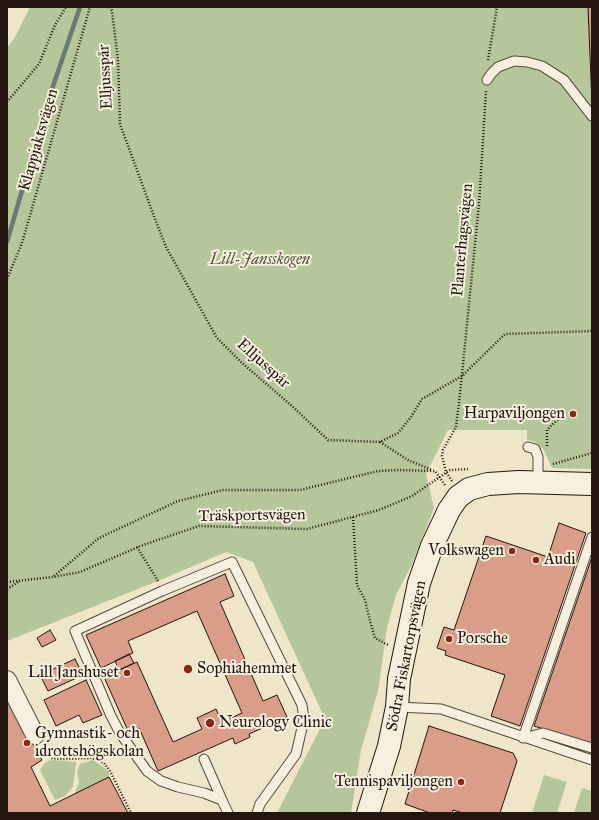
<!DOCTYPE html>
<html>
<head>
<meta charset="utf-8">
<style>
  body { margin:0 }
  #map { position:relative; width:599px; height:820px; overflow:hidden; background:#efe6ca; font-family:"IM FELL Great Primer",serif }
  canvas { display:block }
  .frame { position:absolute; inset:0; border:8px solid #23150f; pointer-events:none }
</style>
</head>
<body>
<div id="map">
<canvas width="599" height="820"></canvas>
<div class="frame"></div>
</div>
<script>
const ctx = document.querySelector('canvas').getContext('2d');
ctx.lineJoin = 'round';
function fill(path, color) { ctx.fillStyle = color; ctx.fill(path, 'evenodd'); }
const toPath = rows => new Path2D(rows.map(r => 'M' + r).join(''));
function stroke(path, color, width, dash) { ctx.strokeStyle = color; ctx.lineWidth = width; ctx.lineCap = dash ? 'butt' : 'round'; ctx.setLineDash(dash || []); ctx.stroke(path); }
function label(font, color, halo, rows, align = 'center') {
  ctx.font = font + ' "IM FELL Great Primer",serif'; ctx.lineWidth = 4; ctx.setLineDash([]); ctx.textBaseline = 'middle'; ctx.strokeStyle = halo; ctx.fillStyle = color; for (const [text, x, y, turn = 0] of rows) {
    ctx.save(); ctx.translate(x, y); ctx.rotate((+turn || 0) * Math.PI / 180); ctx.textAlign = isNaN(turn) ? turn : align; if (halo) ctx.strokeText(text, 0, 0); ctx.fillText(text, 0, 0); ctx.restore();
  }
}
const green = toPath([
  [30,7,592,7,592,469,552,468,544,450,535,442,527,440,527,430,448,430,426,474,434,508,412,564,396,595,387,628,378,691,361,750,351,813,277,813,325,719,253,562,226,552,158,581,7,641,7,48,15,37],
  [53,760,76,762,76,764,73,787,65,796,55,800,40,770,44,764,48,761],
  [93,760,105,768,109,772,109,777,74,795,79,782,77,772,80,764],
  [544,775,567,782,557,813,532,813],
  [582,788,592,791,592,813,574,813]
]);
const stream = toPath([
  [7,242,49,98,80,7]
]);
const building = toPath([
  [588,7,592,7,592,103,588,7],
  [559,523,586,533,520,726,491,716,505,675,445,655,446,651,437,648,444,627,454,630,486,536,548,557,559,523],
  [592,557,592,744,534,726,592,557],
  [225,574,234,596,220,602,263,701,277,695,287,717,249,734,250,737,235,744,233,738,158,771,139,728,129,733,104,677,137,662,173,742,202,729,197,718,216,709,222,722,242,713,197,611,128,641,133,653,101,668,86,635,225,574],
  [50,630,56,640,42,647,37,638,50,630],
  [129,654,134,663,119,670,115,661,129,654],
  [75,659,83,675,48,691,40,675,75,659],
  [86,680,102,715,83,723,79,715,56,726,44,700,86,680],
  [9,695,42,760,31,767,50,806,109,777,128,813,7,813,7,696,9,695],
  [429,726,513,753,517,761,500,813,463,813,453,810,452,813,430,813,405,804,429,726]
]);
const path = toPath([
  [110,7,112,11,118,60,120,124,155,219,166,247,217,338,242,363,292,406,328,440,380,442,398,433,411,417,422,399,462,376,505,334,592,331],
  [488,60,497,7],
  [7,102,39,64,55,25,66,7],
  [7,279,22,243,90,7],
  [380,442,408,460,432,470],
  [547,446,547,430,561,416],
  [553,464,592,453],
  [452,481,446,472,442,456,443,450,456,427,460,394,479,204,486,91],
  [353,517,357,585,365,600,370,621,375,638,388,645],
  [137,547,158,581],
  [54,576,99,538,178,501,223,490,300,490,378,471,398,470,435,471,445,485],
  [7,582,53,577,80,572,143,545,199,526,307,529,379,510,412,496,450,470,468,469],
  [7,589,20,581],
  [42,747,50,758,63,759,92,758,104,763,110,771,131,813]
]);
const lane = toPath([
  [487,80,491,74,498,67,514,61,527,62,542,66,564,80,592,116],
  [528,447,535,449,538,457,538,482],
  [397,707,441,709,592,760],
  [523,738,592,537],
  [523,738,543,733,592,748],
  [204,759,222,800],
  [228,813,222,800,204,793,178,787,161,781,147,771,120,733,111,716,75,631,162,591,232,562,302,705,304,719,296,754,260,804,257,813]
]);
const street = toPath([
  [7,680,35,735]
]);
const secondary = toPath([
  [368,813,389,746,397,707,399,679,419,583,432,546,449,510,458,497,469,489,488,484,519,482,592,484]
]);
const markers = [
  [573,414,4,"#8f2418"],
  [512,551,4,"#8f2418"],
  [536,560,4,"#8f2418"],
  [449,639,4,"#8f2418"],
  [188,669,5,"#8f2418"],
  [127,673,4,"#8f2418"],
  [210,723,5,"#8f2418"],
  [27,743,4,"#8f2418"],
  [461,782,4,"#8f2418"]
];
const streetNames = [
  ["Elljusspår",106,77,-93],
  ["Klappjaktsvägen",39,140,-74],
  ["Planterhagsvägen",463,240,-85],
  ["Elljusspår",263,364,42],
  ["Träskportsvägen",252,516,-1],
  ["Södra Fiskartorpsvägen",407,656,-79]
];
const parkNames = [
  ["Lill-Jansskogen",260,260]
];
const poiNames = [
  ["Harpaviljongen",565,414,"right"],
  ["Volkswagen",504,551,"right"],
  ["Audi",544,560],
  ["Porsche",457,639],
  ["Sophiahemmet",197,669],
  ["Lill Janshuset",119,673,"right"],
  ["Neurology Clinic",219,723],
  ["Gymnastik- och",35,734],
  ["idrottshögskolan",35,752],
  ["Tennispaviljongen",453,782,"right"]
];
fill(green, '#b5c69a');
stroke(stream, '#6a7c72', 4.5);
fill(building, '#d99d89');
stroke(building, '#23150f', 1);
stroke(lane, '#56493e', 11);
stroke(street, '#56493e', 20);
stroke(secondary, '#23150f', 24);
stroke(path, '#23150f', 2.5, [1, 2]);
stroke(lane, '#f5efdd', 9);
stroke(street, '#f5efdd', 18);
stroke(secondary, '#f5efdd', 22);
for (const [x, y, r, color] of markers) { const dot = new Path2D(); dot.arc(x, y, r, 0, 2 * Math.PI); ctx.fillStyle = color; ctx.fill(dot); stroke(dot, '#f5efdd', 1.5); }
label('16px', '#23150f', '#f5efdd', streetNames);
label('italic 16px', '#565340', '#f5efdd', parkNames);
label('16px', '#23150f', '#f5efdd', poiNames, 'left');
</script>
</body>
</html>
